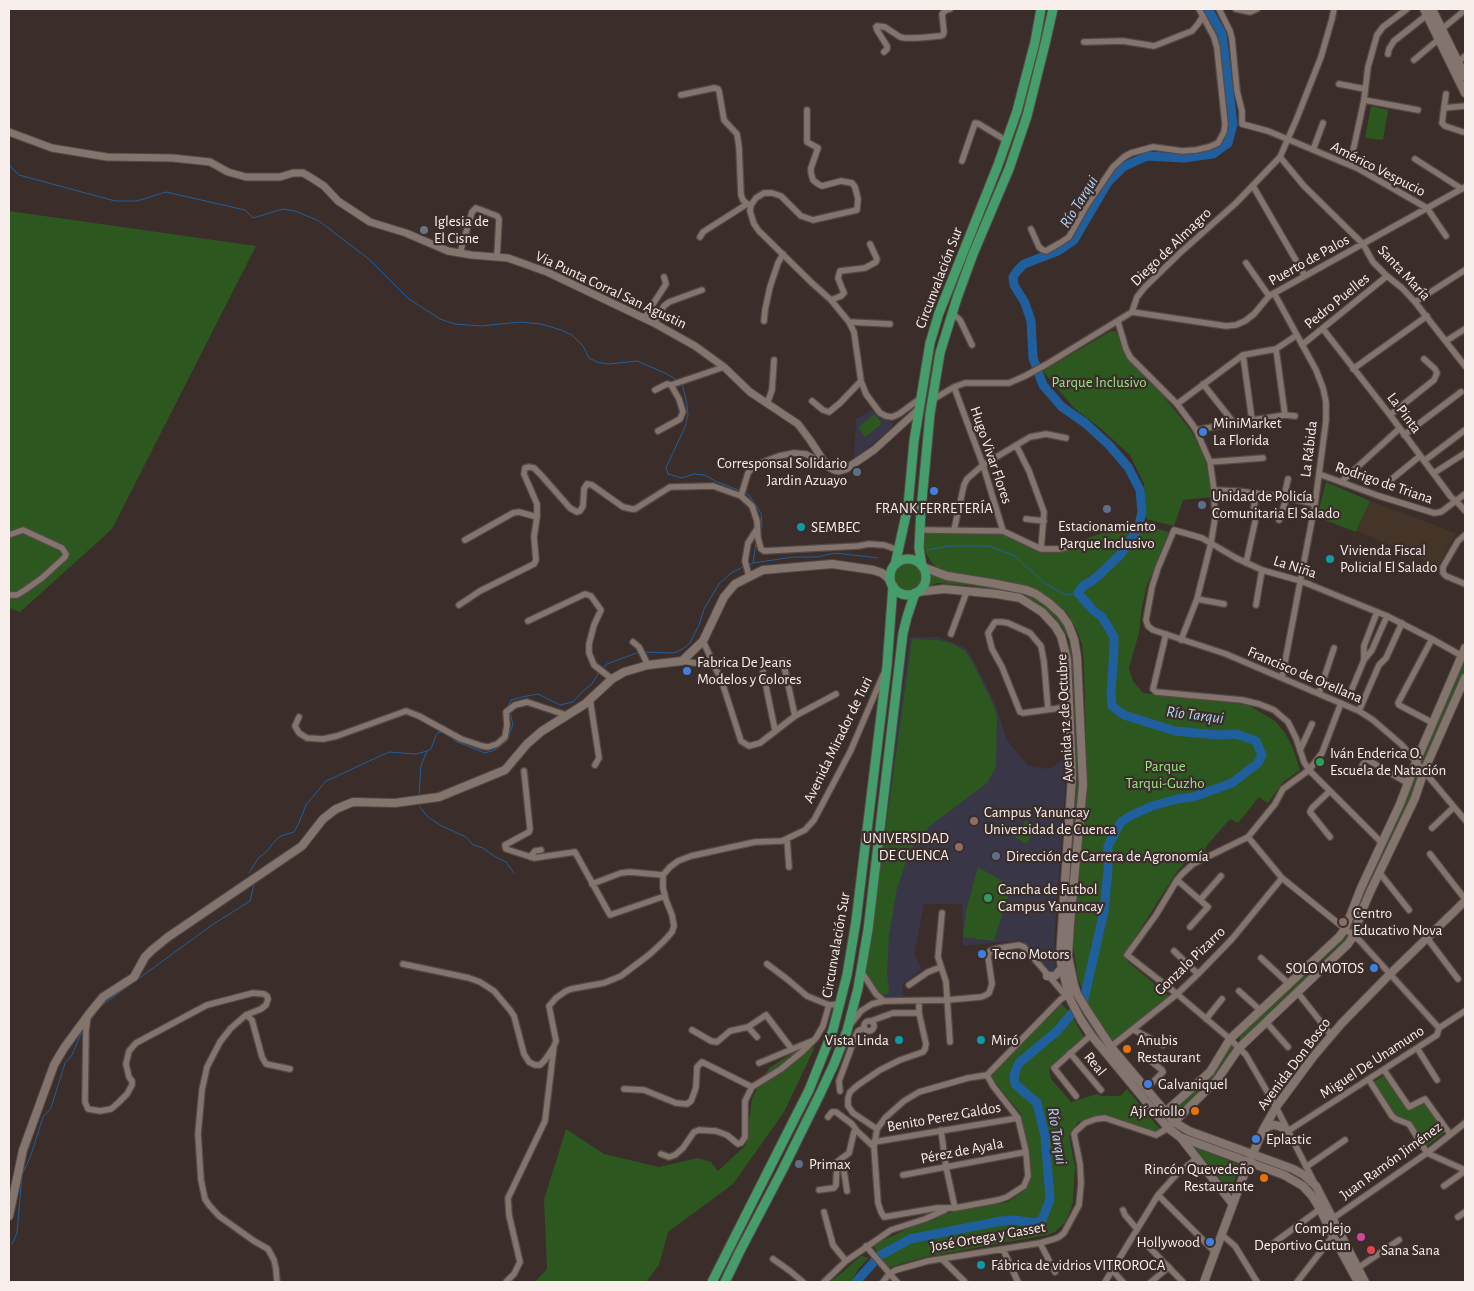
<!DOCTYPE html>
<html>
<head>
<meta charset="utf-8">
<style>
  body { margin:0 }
  #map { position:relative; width:1474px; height:1291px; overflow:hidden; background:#3b2d29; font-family:"Alegreya Sans",sans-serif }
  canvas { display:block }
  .frame { position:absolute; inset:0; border:10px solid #f8efec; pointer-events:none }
</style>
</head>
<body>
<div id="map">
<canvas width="1474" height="1291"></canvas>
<div class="frame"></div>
</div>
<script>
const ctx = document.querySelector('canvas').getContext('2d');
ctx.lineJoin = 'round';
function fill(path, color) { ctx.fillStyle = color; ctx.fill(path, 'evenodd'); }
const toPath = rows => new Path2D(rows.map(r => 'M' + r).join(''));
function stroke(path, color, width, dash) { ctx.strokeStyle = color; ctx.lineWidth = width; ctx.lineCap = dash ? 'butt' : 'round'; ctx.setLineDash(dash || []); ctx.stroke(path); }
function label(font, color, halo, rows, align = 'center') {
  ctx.font = font + ' "Alegreya Sans",sans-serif'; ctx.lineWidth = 4.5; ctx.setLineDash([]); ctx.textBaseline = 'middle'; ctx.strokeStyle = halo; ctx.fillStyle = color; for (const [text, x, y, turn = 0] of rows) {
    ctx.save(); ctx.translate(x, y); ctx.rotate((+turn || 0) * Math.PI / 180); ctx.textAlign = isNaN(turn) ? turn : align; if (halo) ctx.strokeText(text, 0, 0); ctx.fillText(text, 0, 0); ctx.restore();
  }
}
const commercial = toPath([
  [1370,501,1456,533,1438,566,1357,531]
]);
const education = toPath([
  [872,410,881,417,893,423,892,427,854,461,856,419],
  [910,637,939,637,966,648,975,663,995,703,1007,740,1028,766,1049,769,1066,757,1067,763,1054,942,1056,974,1049,973,1022,940,963,946,962,904,924,904,914,955,922,969,902,985,903,989,903,997,886,999,876,997,870,994,864,984,863,978]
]);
const green = toPath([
  [1371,106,1388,110,1383,140,1365,138],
  [9,211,256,246,112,529,20,612,9,608],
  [1111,331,1115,331,1119,337,1125,356,1165,398,1191,431,1205,458,1212,497,1183,500,1174,526,1146,519,1144,484,1130,455,1100,428,1075,409,1062,394,1043,371],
  [875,414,882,424,865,437,858,427],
  [1326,482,1370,501,1356,532,1317,517],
  [1136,523,1169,532,1147,585,1142,606,1139,633,1129,668,1133,681,1143,693,1248,705,1275,721,1285,733,1293,748,1300,770,1283,782,1268,803,1259,797,1238,823,1230,819,1208,844,1202,854,1187,861,1178,870,1124,955,1127,961,1169,996,1111,1042,1090,1009,1078,979,1073,944,1087,785,1084,667,1082,644,1077,631,1066,612,1058,605,1044,595,952,573,941,570,933,564,926,554,922,540,927,532,1003,533,1041,552],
  '893 576a15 15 0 1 1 30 0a15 15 0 1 1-30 0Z',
  [927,570,970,583,1027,594,1045,604,1057,615,1065,625,1072,640,1080,784,1070,981,1067,982,1062,957,1074,758,1071,665,1069,640,1062,627,1054,617,1034,601,1022,596,972,586,937,583,925,588,929,581],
  [912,639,939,640,951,643,965,651,973,663,993,704,997,716,996,767,987,783,931,825,919,838,909,853,897,888,889,936,887,973,889,993,881,995,873,992,865,978],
  [1465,658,1465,670,1424,762,1423,763,1421,762,1421,759],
  [1417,773,1420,774,1415,791,1355,922,1352,925,1351,925,1362,892,1401,811],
  [1026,820,1037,827,1026,844,1015,837],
  [978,867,1011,886,994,941,963,937,967,907],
  [1347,935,1348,938,1343,946,1245,1038,1241,1040,1239,1040,1241,1034,1328,955],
  [1061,1003,1071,1014,1085,1039,1049,1069,1051,1079,1071,1102,1097,1094,1102,1096,1120,1096,1127,1089,1160,1129,1153,1132,1109,1116,1100,1115,1090,1117,1078,1122,1069,1136,1075,1167,1073,1201,1071,1209,1065,1222,1055,1232,1047,1235,925,1257,887,1268,873,1245,909,1228,936,1219,943,1214,1008,1202,1025,1190,1031,1176,1028,1152,1021,1114,995,1082,992,1077,994,1072,1023,1041],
  [1231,1045,1233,1045,1233,1049,1215,1079,1177,1113,1173,1115,1173,1111,1211,1076],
  [815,1047,784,1112,733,1184,668,1232,659,1265,646,1282,535,1282,547,1269,544,1200,566,1129,604,1154,659,1167,698,1158,711,1162,718,1171,746,1145,752,1098,769,1068,794,1052],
  [1383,1076,1406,1108,1424,1102,1445,1132,1426,1147,1408,1120,1396,1116,1375,1084,1375,1081],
  [1194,1147,1241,1165,1230,1191],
  [861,1256,869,1258,859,1268,851,1282,831,1282]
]);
const stream = toPath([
  [9,165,19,175,115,201,137,201,166,192,245,210,253,218,283,209,295,211,319,221,370,260,409,299,440,319,455,324,481,326,520,322,541,324,561,330,572,335,583,346,589,358,597,362,609,364,637,361,665,373,677,380],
  [682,383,687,404,688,415,685,427,666,468,668,474,682,478,694,474,705,475,715,481,741,491],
  [745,493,749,495,761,513,762,526,760,530],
  [927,550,949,546,989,546,1013,555,1046,584,1060,592,1066,595,1078,593],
  [753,563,756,543],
  [749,565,753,563,793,557,817,557,835,553,878,558],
  [645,652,672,653,677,652,684,648,690,643,699,625,704,609,719,584,731,573,745,566],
  [602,669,607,664,639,652],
  [508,707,511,700,522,697,538,694,560,705,573,702,583,691,592,684,599,672],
  [451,736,455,741,485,753,495,750,507,741,513,724,510,713],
  [419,794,421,766,427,751],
  [419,806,428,817,440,825,466,837,473,845,483,848,494,856,506,862,514,873],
  [249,873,259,857,264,854,277,839,281,836,294,832,299,823,306,805,326,781,389,752,416,754,427,751,431,749,436,735,439,732,443,732],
  [90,1021,101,1006,212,925,250,901,254,885],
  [12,1244,17,1233,22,1175,31,1155,43,1117,51,1108,65,1063,72,1055,83,1029]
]);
const river = toPath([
  [856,1282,879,1256,910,1239,1001,1221,1015,1220,1035,1223,1042,1220,1050,1199,1045,1136,1037,1103,1015,1084,1014,1075,1019,1063,1057,1031,1084,999,1104,911,1108,870,1108,846,1111,840,1121,822,1130,816,1152,806,1177,799,1193,797,1232,783,1258,763,1262,755,1256,741,1236,734,1218,735,1175,731,1124,715,1112,706,1111,693,1114,650,1114,637,1102,617,1094,611,1078,593,1083,586,1092,581,1100,574,1120,555,1138,529,1142,512,1140,490,1128,467,1109,445,1085,423,1062,407,1043,385,1033,358,1031,321,1025,303,1014,285,1013,277,1017,271,1024,264,1058,251,1074,240,1108,182,1123,167,1147,156,1184,158,1213,154,1228,143,1233,124,1222,34,1208,9]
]);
const minor = toPath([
  [1219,9,1230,31,1232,39,1237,91,1242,111,1242,124,1268,131,1359,169,1427,208,1446,236],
  [1236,9,1250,12,1257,9],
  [1442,29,1465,10],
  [1084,42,1123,41,1154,46,1192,31,1198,24,1203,16],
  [884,52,887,49,887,46,877,30,876,27,877,26,885,27,900,37,905,38,917,38,940,36,943,35,944,32,942,14,946,10,950,9],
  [1388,54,1389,49,1394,41,1427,15],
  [1414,60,1439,39],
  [1458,62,1465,56],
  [1339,84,1365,89],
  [681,95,714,88,718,89,719,91,724,120,737,134,739,147,741,195,743,200,747,204,751,205],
  [1364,100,1418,110],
  [1444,108,1446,94],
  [807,110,807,142,818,148,811,168,811,173,813,180,818,184,822,186,841,181,852,183,855,187,858,199,857,210,813,220,801,216,781,196,772,193,764,193,756,198,751,205,750,211,754,224,759,231,812,283,831,300,849,322,854,332,861,381,866,394,880,413,886,416,892,417,899,414,921,398],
  [1463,132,1445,126,1442,123,1444,108,1465,106],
  [1313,150,1323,123],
  [1280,157,1304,186,1363,244,1373,262,1387,276,1402,288,1415,302,1465,366],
  [1415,159,1462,189],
  [962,161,975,123,979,124,1007,141],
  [1350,165,1364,100,1368,67,1377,35,1383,27,1407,9],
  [1253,186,1305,276],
  [1031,229,1039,247,1043,250,1046,251,1060,243,1069,237,1087,205,1113,167,1124,157,1131,153,1153,147,1182,151,1196,150,1209,147,1218,143,1224,132,1225,124,1217,48,1214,37,1199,9],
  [700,237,703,232,747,204],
  [460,253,472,212,476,208,497,216,499,219,497,257],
  [1246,263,1269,296],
  [1274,293,1316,370,1323,388,1326,402,1326,421,1315,504,1282,678],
  [831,300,841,296,844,293,838,278,840,271,865,268,876,262,877,259,870,244],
  [1415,302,1465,270],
  [1132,312,1226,326,1236,325,1245,321,1254,314,1269,296,1465,187],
  [952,313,960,320,972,345],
  [644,318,666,284,664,277],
  [764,321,765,310,770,287,778,263,783,254],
  [849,322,890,324],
  [1118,322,1126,349,1130,357,1177,404,1192,424,1196,430,1210,462,1214,490,1215,518,1211,543,1197,599,1181,640],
  [654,323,664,306,669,302,702,290],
  [1323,329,1390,415,1451,497,1460,505,1465,511],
  [1446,341,1465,329],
  [1302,345,1387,276],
  [1276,349,1285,415],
  [1243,355,1252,420],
  [1353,369,1427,316],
  [1203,384,1234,423],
  [671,385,724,367],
  [954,387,983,465,1003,531],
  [655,390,667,384,671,385,679,399,683,412,680,419,658,431],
  [932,400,954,387,965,383,1009,383,1025,376,1047,364,1132,312,1137,297,1145,287,1181,252,1236,203,1280,157,1297,118,1321,57,1332,19,1334,9],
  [812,401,823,410,829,412,840,403,861,381],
  [767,404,772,390,774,360],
  [1177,404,1243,355,1276,349,1297,335],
  [1390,415,1434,380,1437,373,1435,369,1424,359],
  [1196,430,1234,423,1285,415,1295,416],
  [1404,435,1461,392],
  [1016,445,1029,471,1044,512,1041,549],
  [1424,461,1465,430],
  [1210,462,1263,458],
  [1434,473,1465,453],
  [1319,474,1379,496,1434,513,1441,512,1465,494],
  [1341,482,1399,429],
  [1387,483,1420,456],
  [1214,490,1237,491,1284,497,1315,504],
  [741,496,748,473,754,466,763,462,779,456,794,453,806,454,825,465],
  [1284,497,1288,479],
  [1253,514,1256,493],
  [1026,519,1044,521],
  [1279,520,1287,497],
  [920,530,1003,531,1041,549,1059,549,1073,546],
  [954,530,964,485,967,479,983,465,1030,437,1046,434,1066,438],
  [9,535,23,530,62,548,66,554,65,557,42,578,25,590,17,595,9,595],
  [1465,535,1458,541,1443,567,1443,573,1446,576,1465,584],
  [465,540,513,513,519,512,537,517,537,504,524,474,525,468,529,467,534,468,541,475,570,508,577,512,580,511,583,506,584,489,587,484,592,485,623,507,632,509,635,509,670,487,713,486,741,496,752,506,757,521,758,538,761,549,764,551,858,546,869,544,884,545,898,550],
  [1246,563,1255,522],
  [749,576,745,561,748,543,757,529],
  [1197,599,1224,604],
  [459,605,480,591,534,564,536,560,534,537,537,517],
  [1256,605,1262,570],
  [528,621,585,594,591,596,601,610,594,625,589,644,589,653,594,665,612,679],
  [951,634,967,591],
  [1166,634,1153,689,1156,692,1242,700,1259,704,1274,710,1288,722,1296,738,1304,762,1309,770,1382,843],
  [1432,639,1398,703,1399,705,1433,723],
  [703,641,722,682,741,741,749,746,760,743,795,716,783,661],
  [633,642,639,647,648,665],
  [1462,656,1432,639,1387,616,1301,581,1262,570,1236,558,1202,538,1174,530,1158,568,1152,587,1146,620,1148,626,1153,630,1226,654,1359,711,1373,720,1402,745,1465,820],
  [1364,660,1364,646,1377,612],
  [682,661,715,666],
  [763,672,775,730],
  [1352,689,1364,660,1372,650,1387,616],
  [1319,693,1334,648],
  [590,699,599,758,595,765],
  [1048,709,1044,662,1041,646,1030,633,1008,623,1002,622,995,622,988,633,992,649,1002,667,1020,712,1023,713,1060,708,1063,706,1069,705],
  [1359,711,1379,665,1386,658,1402,623],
  [795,716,836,694],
  [299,717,295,726,299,733,307,738,323,739,337,736,406,711,419,716,461,739,482,746,488,747,497,744,505,737,507,725,506,712,515,705,527,702,566,715],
  [1300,750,1312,724],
  [1362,766,1366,760,1368,760,1409,784],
  [524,771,530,829,529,832,505,845,506,849,534,858,575,852,610,915,665,896],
  [1330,791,1312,808,1310,812,1330,837],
  [1432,828,1454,807],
  [1248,837,1282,878,1360,941,1439,1028],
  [787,839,789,867],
  [1430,854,1465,899],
  [530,857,535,851,541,850],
  [1379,872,1409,910],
  [1177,880,1208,907,1190,927],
  [592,884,621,873,630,872,663,875],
  [1200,900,1221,876],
  [942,913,938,957,946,982,950,1042],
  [1427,938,1458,979],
  [1174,951,1198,974],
  [1261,958,1289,984],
  [403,964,469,978,480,982,494,991,510,1010,514,1016,524,1054,529,1062,535,1065,540,1065,545,1060,553,1048],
  [767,964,787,979,807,996,829,1005],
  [861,971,876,994,884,1001],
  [909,985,928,972,941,967],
  [1239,991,1260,1010],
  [1298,993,1331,1035],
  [246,1015,252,1020,262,1057,266,1064,290,1069],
  [88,1016,86,1030,85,1102,88,1109,100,1111,111,1109,118,1103,127,1094,132,1085,132,1081,129,1077,126,1064,129,1051,136,1043,207,1005,253,993,264,994,267,996,268,999,266,1005,261,1009,246,1015,231,1028,220,1042,207,1067,202,1090,198,1134,201,1180,205,1199,209,1205,219,1216,254,1241,268,1249,274,1260,276,1269,277,1282],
  [1206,1019,1222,999],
  [871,1021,893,1013,919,1013],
  '864 1026a5 5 0 1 1 10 0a5 5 0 1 1-10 0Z',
  [1266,1022,1288,1047],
  [850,1025,861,1011,872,1004,884,1001,947,1000,981,997,986,995,989,993,992,984,988,956,990,951,994,949,1019,945,1024,947,1066,996],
  [748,1027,757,1037],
  [692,1030,711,1041,717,1042,730,1031,748,1027,766,1015,791,1048],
  [1134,1030,1163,1045],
  [1417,1048,1437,1080],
  [1108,1049,1177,994,1198,974,1232,939,1282,878],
  [1070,1053,1101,1090],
  [759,1063,812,1041],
  [1384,1070,1409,1107,1425,1099,1450,1134],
  [987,1075,993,1086,1018,1118,1026,1152,1028,1176,1024,1186,1007,1197,998,1200,955,1208,937,1208,884,1217,881,1212,878,1203,874,1147,877,1129,886,1117,904,1101,919,1092,968,1078,987,1075,1061,999,1071,994],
  [1369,1080,1392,1116,1396,1119,1409,1124,1427,1153,1465,1170],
  [624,1089,644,1090,676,1103,687,1104,691,1101,693,1096,696,1087,697,1067,702,1062,752,1087],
  [1146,1089,1163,1072,1162,1070,1147,1058],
  [840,1091,839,1081,856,1035,858,1031,864,1028],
  [1076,1096,1054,1068,1091,1035],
  [828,1117,832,1112,836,1112,852,1124,857,1131],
  [877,1129,853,1113,848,1106,848,1098,850,1092,858,1085,880,1070,900,1060,923,1052,925,1049,926,1044,919,1013,919,1001],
  [941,1130,946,1167,955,1208],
  [1288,1131,1437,1035,1439,1028,1465,1011],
  [874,1142,1018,1118],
  [661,1154,669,1157,675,1155,683,1148,694,1132,699,1130,716,1131,727,1135,738,1144,741,1143,745,1137,745,1101,752,1087,781,1069,803,1051,816,1038,823,1026,829,1005,840,1004],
  [842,1158,847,1191],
  [1306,1167,1345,1140],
  [903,1175,1026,1152],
  [1314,1182,1276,1107,1246,1055,1230,1039,1177,994,1127,955,1156,915,1177,880,1182,874,1193,864,1248,837,1275,804,1283,789,1309,770,1322,753,1341,703],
  [1444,1186,1465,1171],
  [819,1190,834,1188,836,1185,837,1162,849,1153,854,1132,857,1131,874,1147],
  [1158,1195,1215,1252],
  [1123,1210,1125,1215,1137,1229],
  [824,1212,833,1245,846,1261],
  [1458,1217,1465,1212],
  [1332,1219,1427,1153,1465,1123],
  [1221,1234,1235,1246,1257,1282],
  [1040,1243,1055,1272],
  [1146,1244,1183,1282],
  [1271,1245,1320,1209],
  [866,1246,897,1282],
  [1003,1249,1018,1282],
  [773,1259,790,1271,803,1282],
  [942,1259,965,1282],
  [1358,1268,1399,1240],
  [1112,1270,1123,1282],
  [506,1282,514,1274,520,1262,509,1215,508,1198,545,1121,554,1046,556,1041,549,1006,556,998,566,991,571,989,604,983,621,976,650,954,664,941,672,932,674,926,672,915,666,900,663,888,663,875,670,867,678,861,691,856,755,842,782,841,805,830,814,820,851,750,883,675],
  [824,1282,846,1261,891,1230,925,1219,945,1210],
  [883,1282,889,1274,896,1270,928,1261,1040,1243,1054,1239,1059,1237,1064,1233,1079,1205,1081,1183,1080,1164,1074,1134,1076,1131,1085,1123,1096,1119,1105,1118,1156,1135,1168,1128],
  [1105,1282,1158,1195,1176,1175,1197,1158],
  [1151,1282,1169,1267],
  [1297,1282,1333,1236,1339,1232]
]);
const tertiary = toPath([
  [9,132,52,148,107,157,173,158,210,162,228,172,246,177,280,177,293,173,303,173,310,177,324,186,338,201,370,222,406,233,448,251,471,255,508,258,547,272,654,323,695,346,724,367,750,392,798,424,810,440,827,466,834,470,839,471,846,469,874,450,919,409]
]);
const secondary = toPath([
  [1424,9,1465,93],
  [1432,9,1465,76],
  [923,567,947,576,991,583,1026,590,1036,594,1049,603,1061,614,1068,624,1074,639,1077,657,1083,785,1070,923,1068,956,1074,985,1077,994,1088,1012,1111,1047,1174,1122,1189,1131,1293,1169,1304,1175,1316,1186,1365,1282],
  [917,592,944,589,997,594,1020,598,1042,612,1055,626,1061,636,1067,659,1069,705,1072,776,1060,958,1069,997,1081,1020,1091,1035,1168,1128,1180,1137,1284,1175,1303,1186,1312,1196,1320,1209,1333,1236,1358,1282],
  [1047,976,1055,976,1061,969],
  [1163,1114,1210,1072,1230,1039,1339,937,1345,929,1361,888,1400,804,1416,762,1465,648],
  [1172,1124,1217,1080,1239,1048,1348,944,1354,935,1361,913,1371,890,1415,798,1424,771,1465,678],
  [1265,1129,1269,1126,1274,1125,1279,1126,1288,1131],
  [1181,1138,1232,1203],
  [9,1216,23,1150,54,1065,64,1048,89,1014,103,997,134,977,145,957,152,950,168,937,302,846,323,819,336,809,353,802,395,803,439,797,505,770,527,744,542,731,585,704,612,679,624,672,648,665,682,661,703,641,724,597,735,584,763,570,832,564,873,570,882,573,888,578,892,585],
  [1204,1282,1243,1177,1263,1130,1276,1107,1313,1057,1342,1023,1390,974,1465,901]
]);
const trunk = toPath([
  '890 577a18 18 0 1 1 36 0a18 18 0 1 1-36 0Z',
  [895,565,908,506,914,441,930,343,939,313,998,165,1017,111,1035,42,1041,9],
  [922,566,919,548,921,510,930,414,940,353,957,298,973,254,1009,169,1027,116,1045,44,1053,9],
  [712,1282,809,1090,833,1030,847,975,856,921,887,666,893,586],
  [725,1282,740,1251,783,1169,820,1094,834,1064,847,1031,858,988,868,930,903,633,907,617,915,593]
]);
const markers = [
  [424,230,5,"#6b7280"],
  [1203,432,5,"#3f7fe0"],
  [857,472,5,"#5c6f8a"],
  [934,491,5,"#3f7fe0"],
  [1202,505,5,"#5c6f8a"],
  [1107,509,5,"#5c6f8a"],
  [801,527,5,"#0f9aa8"],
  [1330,559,5,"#0f9aa8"],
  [687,671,5,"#3f7fe0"],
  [1320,762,5,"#2e9e5b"],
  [974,821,5,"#8d6e63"],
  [959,847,5,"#8d6e63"],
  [996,856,5,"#5c6f8a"],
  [988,898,5,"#2e9e5b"],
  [1343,922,5,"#8d6e63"],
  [982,954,5,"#3f7fe0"],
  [1374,968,5,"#3f7fe0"],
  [899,1040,5,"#0f9aa8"],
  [981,1040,5,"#0f9aa8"],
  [1127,1049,5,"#e8710a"],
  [1148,1084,5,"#3f7fe0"],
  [1195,1111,5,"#e8710a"],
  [1256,1139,5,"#3f7fe0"],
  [799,1164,5,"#5c6f8a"],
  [1264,1178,5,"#e8710a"],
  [1361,1237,5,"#d1479c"],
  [1210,1242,5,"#3f7fe0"],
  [1371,1250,5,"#e0444e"],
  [981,1265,5,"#0f9aa8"]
];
const streetNames = [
  ["Américo Vespucio",1378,169,27],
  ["Diego de Almagro",1171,247,-44],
  ["Puerto de Palos",1309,260,-29],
  ["Santa María",1404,273,47],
  ["Circunvalación Sur",939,278,-69],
  ["Via Punta Corral San Agustin",611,290,25],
  ["Pedro Puelles",1337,301,-39],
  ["La Pinta",1404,413,53],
  ["La Rábida",1309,449,-83],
  ["Hugo Vivar Flores",991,455,71],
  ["Rodrigo de Triana",1384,483,19],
  ["La Niña",1295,567,18],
  ["Francisco de Orellana",1305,675,23],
  ["Avenida 12 de Octubre",1065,718,-93],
  ["Avenida Mirador de Turi",838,740,-64],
  ["Circunvalación Sur",836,945,-80],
  ["Gonzalo Pizarro",1190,961,-44],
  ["Miguel De Unamuno",1372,1062,-33],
  ["Real",1095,1064,51],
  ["Avenida Don Bosco",1294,1064,-53],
  ["Benito Perez Galdos",944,1117,-10],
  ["Pérez de Ayala",962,1151,-11],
  ["Juan Ramón Jiménez",1391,1161,-36],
  ["José Ortega y Gasset",988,1237,-10]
];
const poiNames = [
  ["Iglesia de",434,221],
  ["El Cisne",434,238],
  ["MiniMarket",1213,423],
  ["La Florida",1213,440],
  ["Corresponsal Solidario",847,463,"right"],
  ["Jardin Azuayo",847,480,"right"],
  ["Unidad de Policía",1212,496],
  ["Comunitaria El Salado",1212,513],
  ["FRANK FERRETERÍA",934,508,"center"],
  ["Estacionamiento",1107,526,"center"],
  ["Parque Inclusivo",1107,543,"center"],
  ["SEMBEC",811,527],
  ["Vivienda Fiscal",1340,550],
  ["Policial El Salado",1340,567],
  ["Fabrica De Jeans",697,662],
  ["Modelos y Colores",697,679],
  ["Iván Enderica O.",1330,753],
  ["Escuela de Natación",1330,770],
  ["Campus Yanuncay",984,812],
  ["Universidad de Cuenca",984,829],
  ["UNIVERSIDAD",949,838,"right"],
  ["DE CUENCA",949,855,"right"],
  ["Dirección de Carrera de Agronomía",1006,856],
  ["Cancha de Futbol",998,889],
  ["Campus Yanuncay",998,906],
  ["Centro",1353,913],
  ["Educativo Nova",1353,930],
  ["Tecno Motors",992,954],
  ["SOLO MOTOS",1364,968,"right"],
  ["Vista Linda",889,1040,"right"],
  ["Miró",991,1040],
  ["Anubis",1137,1040],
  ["Restaurant",1137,1057],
  ["Galvaniquel",1158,1084],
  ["Ají criollo",1185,1111,"right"],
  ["Eplastic",1266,1139],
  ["Primax",809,1164],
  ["Rincón Quevedeño",1254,1169,"right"],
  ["Restaurante",1254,1186,"right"],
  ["Complejo",1351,1228,"right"],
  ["Deportivo Gutun",1351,1245,"right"],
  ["Hollywood",1200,1242,"right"],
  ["Sana Sana",1381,1250],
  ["Fábrica de vidrios VITROROCA",991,1265]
];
const parkNames = [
  ["Parque Inclusivo",1099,382],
  ["Parque",1165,766],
  ["Tarqui-Guzho",1165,783]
];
const waterNames = [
  ["Río Tarqui",1079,202,-58],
  ["Río Tarqui",1195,715,7],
  ["Río Tarqui",1057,1136,81]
];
fill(commercial, '#443528');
fill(education, '#383647');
fill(green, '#2c581f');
stroke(stream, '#205f9e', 1);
stroke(river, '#205f9e', 9);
stroke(minor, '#554946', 8);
stroke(tertiary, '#554946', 9);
stroke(secondary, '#554946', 10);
stroke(trunk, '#554946', 11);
stroke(minor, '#83746e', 5.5);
stroke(tertiary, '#83746e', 7);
stroke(secondary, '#83746e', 8);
stroke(trunk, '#449d6b', 9);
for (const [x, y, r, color] of markers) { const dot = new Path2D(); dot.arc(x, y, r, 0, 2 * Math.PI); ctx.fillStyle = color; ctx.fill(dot); stroke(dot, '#3b2d29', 2); }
label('15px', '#f8efec', '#3b2d29', streetNames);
label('15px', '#f8efec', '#3b2d29', poiNames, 'left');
label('15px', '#98e584', '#3b2d29', parkNames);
label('italic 16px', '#b5d4f8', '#3b2d29', waterNames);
</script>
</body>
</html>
